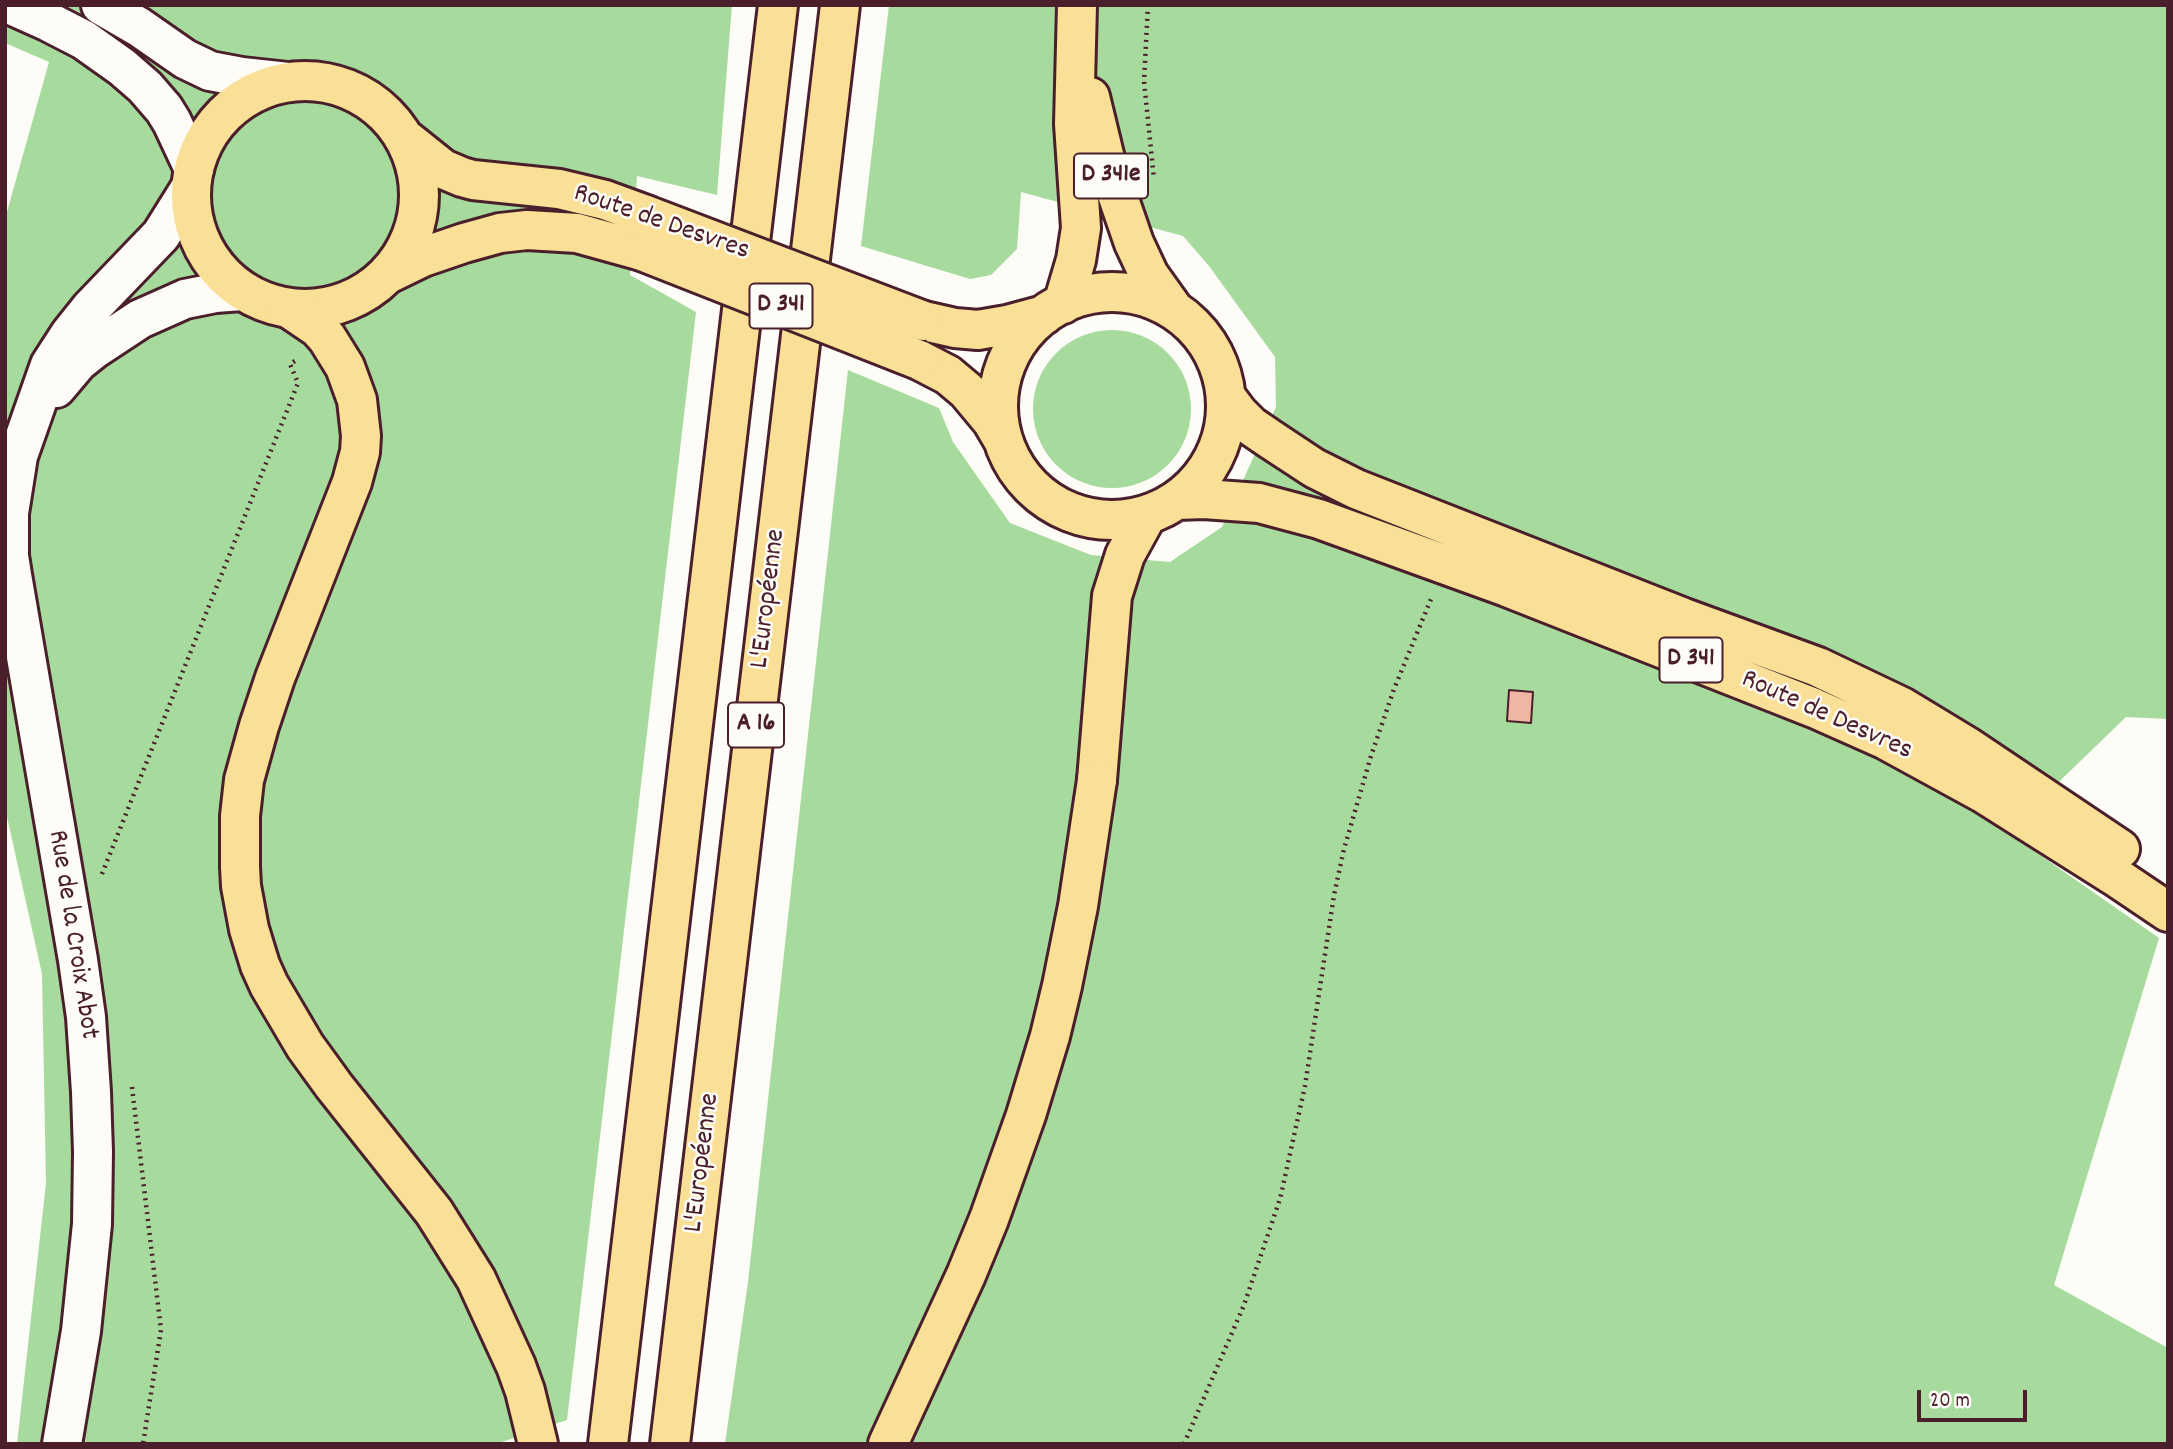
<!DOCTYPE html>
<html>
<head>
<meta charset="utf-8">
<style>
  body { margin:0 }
  #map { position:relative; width:2173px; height:1449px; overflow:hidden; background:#fdfcf7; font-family:Dekko,sans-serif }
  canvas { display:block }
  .frame { position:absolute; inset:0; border:7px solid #4a1f2b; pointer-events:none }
  .scale { position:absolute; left:1917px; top:1390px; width:110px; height:32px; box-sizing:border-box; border:4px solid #4a1f2b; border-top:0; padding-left:9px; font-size:21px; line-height:24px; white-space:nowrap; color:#4a1f2b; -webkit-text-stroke:5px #fdfcf7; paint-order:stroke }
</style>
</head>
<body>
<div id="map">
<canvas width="2173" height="1449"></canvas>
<div class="frame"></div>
<div class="scale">20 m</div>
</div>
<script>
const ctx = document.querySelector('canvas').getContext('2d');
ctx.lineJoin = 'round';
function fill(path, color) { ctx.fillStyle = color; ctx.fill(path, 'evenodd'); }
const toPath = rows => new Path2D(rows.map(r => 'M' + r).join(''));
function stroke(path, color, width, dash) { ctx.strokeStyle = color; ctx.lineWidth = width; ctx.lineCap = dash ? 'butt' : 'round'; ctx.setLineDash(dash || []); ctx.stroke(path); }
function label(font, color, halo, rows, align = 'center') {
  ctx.font = font + ' Dekko,sans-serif'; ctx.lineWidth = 5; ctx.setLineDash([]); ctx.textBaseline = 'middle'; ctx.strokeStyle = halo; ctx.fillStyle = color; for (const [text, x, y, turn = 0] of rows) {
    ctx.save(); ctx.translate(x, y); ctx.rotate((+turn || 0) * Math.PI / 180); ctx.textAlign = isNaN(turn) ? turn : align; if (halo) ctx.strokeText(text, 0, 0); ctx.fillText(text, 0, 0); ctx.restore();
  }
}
const green = toPath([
  [5,5,732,5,717,195,637,176,630,275,696,312,567,1420,496,1444,17,1444,46,1183,42,974,5,808,5,219,49,62,5,43],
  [889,5,2168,5,2168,719,2126,717,2007,832,2159,938,2054,1285,2168,1348,2168,1444,725,1444,748,1282,848,370,939,408,953,442,1010,523,1091,555,1170,562,1222,527,1276,407,1275,357,1209,266,1183,236,1021,192,1017,249,991,275,970,279,861,246],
  '1033 409a79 79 0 1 1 158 0a79 79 0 1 1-158 0Z'
]);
const building = toPath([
  [1509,690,1533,692,1531,723,1507,721,1509,690]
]);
const path = toPath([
  [1148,5,1144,81,1154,179],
  [102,874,298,383,290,364,298,359],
  [132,1087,161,1330,143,1444],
  [1184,1444,1244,1305,1280,1199,1305,1086,1334,895,1344,849,1371,756,1394,689,1431,599]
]);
const minor = toPath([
  [56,388,78,362,93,350,140,319,185,299,215,293,242,291],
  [62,1444,81,1331,92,1224,93,1152,91,1092,86,1017,78,960,12,575,9,556,9,513,18,456,50,365,70,334,90,309,161,235,191,187]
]);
const secondary = toPath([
  [11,5,49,22,84,40,122,67,145,87,164,109,172,122,194,169],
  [101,5,139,27,185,59,210,71,242,77,288,82]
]);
const primary = toPath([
  '191 195a114 114 0 1 1 228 0a114 114 0 1 1-228 0Z',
  [1090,97,1105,159,1134,243,1149,275,1174,310],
  [403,137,443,169,462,177,473,180,559,189,605,200,646,215],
  [388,274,423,257,464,243,500,233,527,230,577,233,642,251],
  '998 406a114 114 0 1 1 228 0a114 114 0 1 1-228 0Z',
  [1063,304,1076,260,1081,228,1074,124,1077,5],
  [924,321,955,328,978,330,1007,325,1044,315],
  [919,360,948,375,967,391,992,421,1002,438],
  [1226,397,1238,413,1251,426,1270,439,1314,468,1356,489,1684,618,1818,667,1902,707,1968,747,2120,849],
  [1177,500,1204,499,1259,503,1319,519,1507,587,1814,708,1886,740,1983,793,2119,879,2168,912],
  [1097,780,1112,596,1125,555,1147,515]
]);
const motorway = toPath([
  [290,309,318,328,327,338,345,367,357,400,361,436,360,452,352,482,275,678,259,726,244,780,240,816,240,867,241,886,249,929,260,965,269,985,305,1046,334,1086,434,1212,476,1279,516,1366,525,1391,538,1444],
  [608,1444,778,5],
  [670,1444,840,5],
  [888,1444,966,1275,989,1219,1026,1115,1050,1036,1062,986,1078,906,1097,780]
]);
const primaryBridge = toPath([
  [646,215,924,321],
  [642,251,919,360]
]);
const shields = [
  [1111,176,74],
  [781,306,63],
  [1691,660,63],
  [756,725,56]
];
const shieldNames = [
  ["D 341e",1111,176],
  ["D 341",781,306],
  ["D 341",1691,660],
  ["A 16",756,725]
];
const streetNames = [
  ["Route de Desvres",661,224,19],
  ["L'Européenne",770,599,-83],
  ["Route de Desvres",1826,717,24],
  ["Rue de la Croix Abot",71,935,81],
  ["L'Européenne",704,1163,-83]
];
fill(green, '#a7db9d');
fill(building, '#eeb6a3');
stroke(building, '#4a1f2b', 2);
stroke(minor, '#4a1f2b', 44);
stroke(secondary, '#4a1f2b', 44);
stroke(primary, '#4a1f2b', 44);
stroke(motorway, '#4a1f2b', 44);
stroke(path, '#4a1f2b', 4.5, [2, 5]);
stroke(minor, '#fdfcf7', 38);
stroke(secondary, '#fdfcf7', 38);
stroke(primary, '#fadf96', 38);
stroke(motorway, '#fadf96', 38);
stroke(primaryBridge, '#4a1f2b', 44, []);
stroke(primaryBridge, '#fadf96', 38);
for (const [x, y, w] of shields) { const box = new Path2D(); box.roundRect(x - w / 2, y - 22.5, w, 45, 5); ctx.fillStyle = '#fdfcf7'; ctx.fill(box); stroke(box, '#4a1f2b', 2); }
label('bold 26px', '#4a1f2b', null, shieldNames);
label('28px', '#4a1f2b', '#fdfcf7', streetNames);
</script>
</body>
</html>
